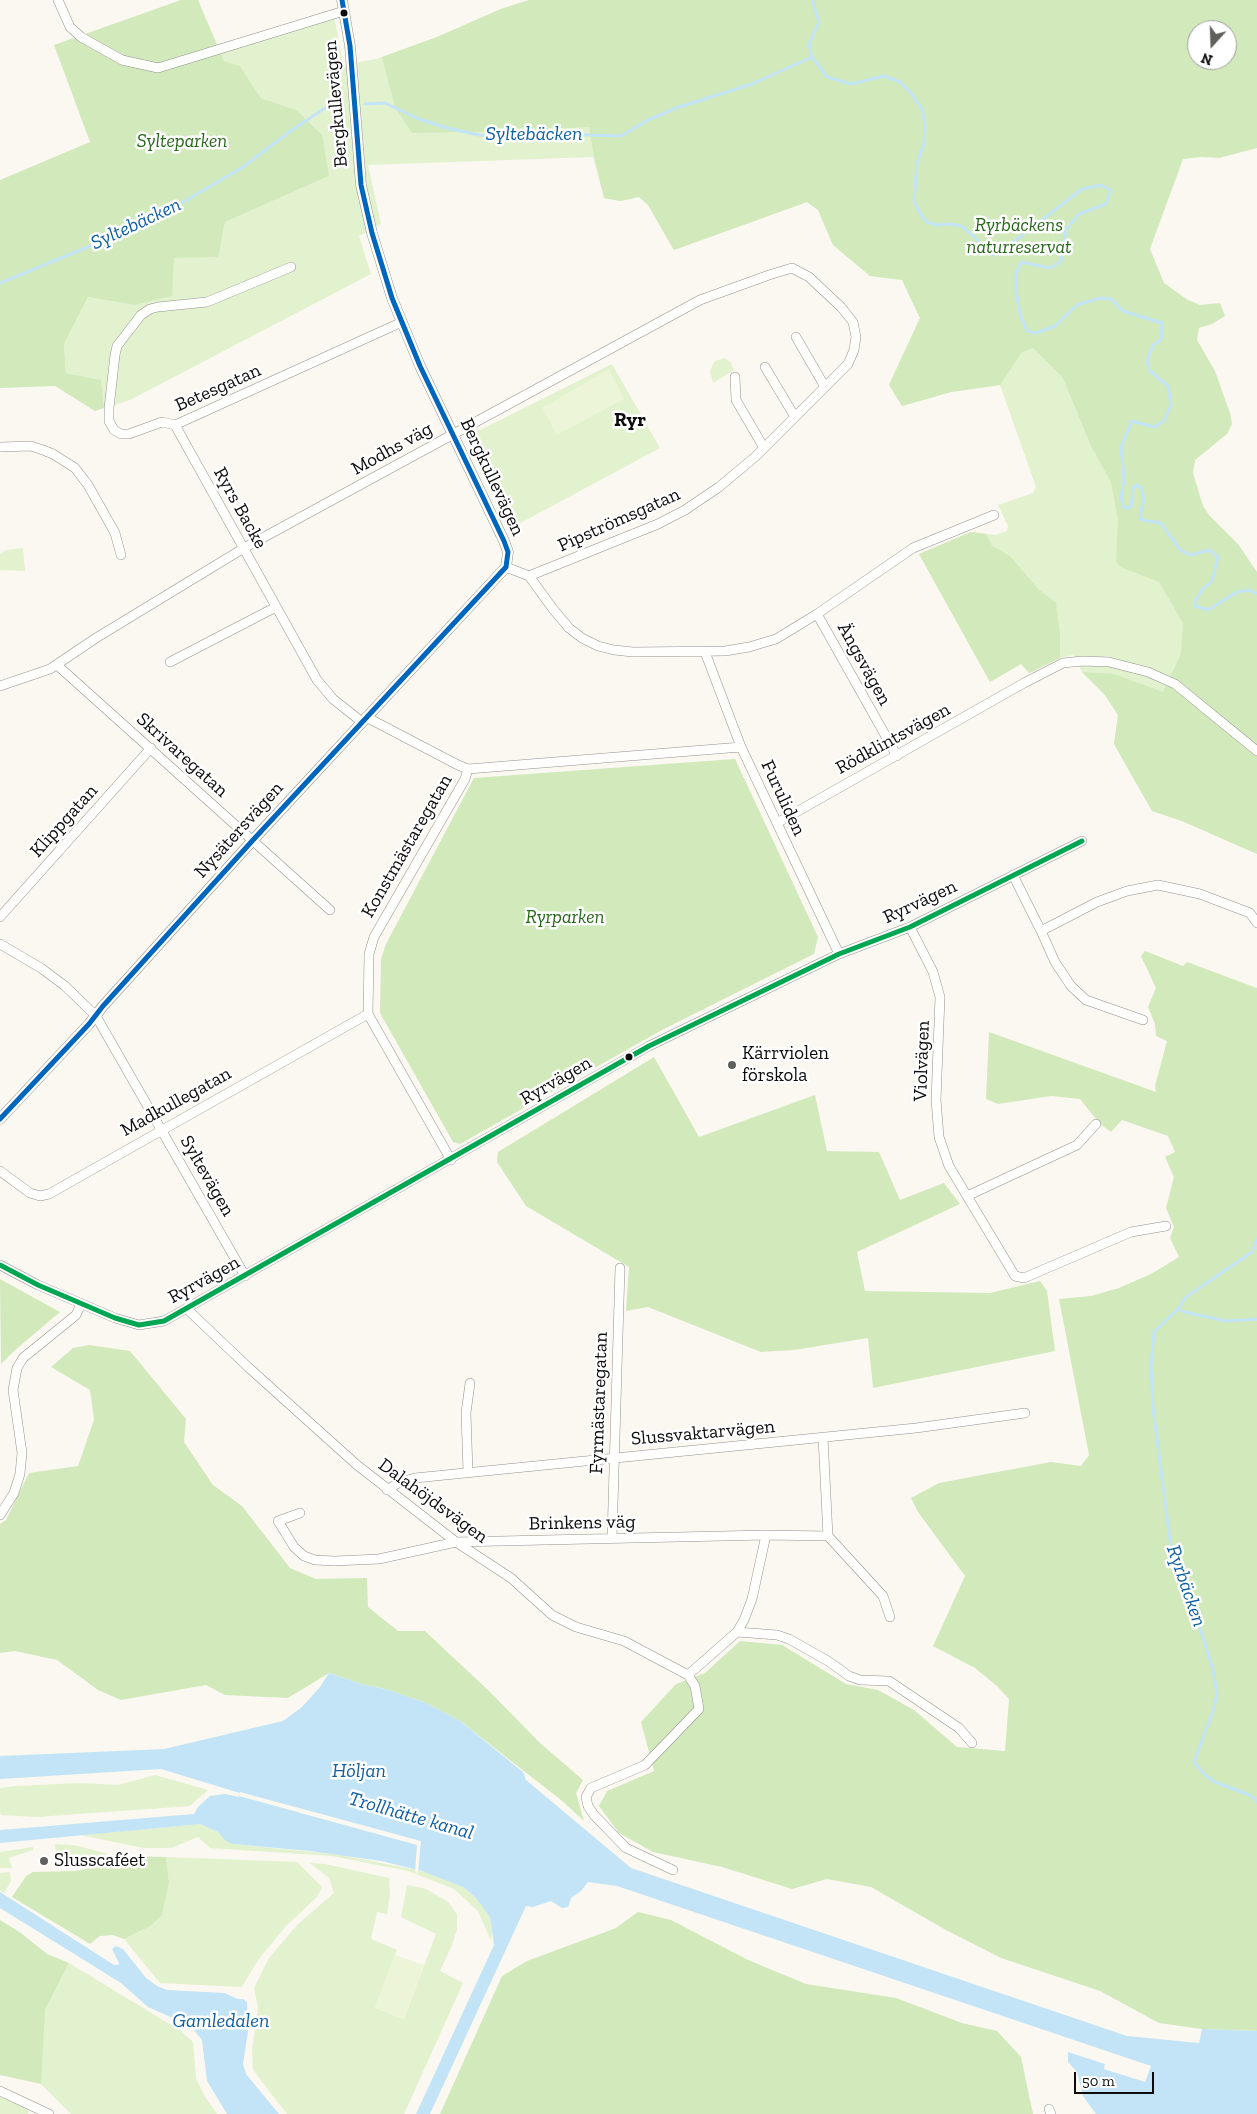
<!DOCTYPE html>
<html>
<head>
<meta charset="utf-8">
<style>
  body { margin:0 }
  #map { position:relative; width:1257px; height:2114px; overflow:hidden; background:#faf8f0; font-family:"Zilla Slab",serif }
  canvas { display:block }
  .north { position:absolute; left:1187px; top:20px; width:50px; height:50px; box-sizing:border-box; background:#fff; border:1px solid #9e9e9e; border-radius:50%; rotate:200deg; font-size:14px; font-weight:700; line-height:20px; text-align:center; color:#0c0c0c }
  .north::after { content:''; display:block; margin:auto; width:18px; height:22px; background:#5f5f5c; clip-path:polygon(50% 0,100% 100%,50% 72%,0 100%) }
  .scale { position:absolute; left:1074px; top:2072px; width:80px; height:22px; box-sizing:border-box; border:2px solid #0c0c0c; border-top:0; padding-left:6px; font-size:15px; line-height:18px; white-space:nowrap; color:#0c0c0c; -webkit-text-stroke:4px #fff; paint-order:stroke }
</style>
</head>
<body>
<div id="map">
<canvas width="1257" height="2114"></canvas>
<div class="north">N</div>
<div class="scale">50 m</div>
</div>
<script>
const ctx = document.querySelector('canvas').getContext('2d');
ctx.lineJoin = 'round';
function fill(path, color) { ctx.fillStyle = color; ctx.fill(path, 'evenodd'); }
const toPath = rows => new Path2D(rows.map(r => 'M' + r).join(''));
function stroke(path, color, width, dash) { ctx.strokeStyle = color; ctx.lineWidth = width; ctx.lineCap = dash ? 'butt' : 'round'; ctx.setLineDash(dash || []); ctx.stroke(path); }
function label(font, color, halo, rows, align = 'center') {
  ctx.font = font + ' "Zilla Slab",serif'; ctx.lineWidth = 5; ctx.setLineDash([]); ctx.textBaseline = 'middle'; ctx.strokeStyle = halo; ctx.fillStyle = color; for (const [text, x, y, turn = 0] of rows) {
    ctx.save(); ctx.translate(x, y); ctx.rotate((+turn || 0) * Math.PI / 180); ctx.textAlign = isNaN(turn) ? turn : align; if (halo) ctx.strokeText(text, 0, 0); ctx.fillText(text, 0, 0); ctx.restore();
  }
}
const green = toPath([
  [529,0,1197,60,1144,225,1182,460,1257,854,1182,821,1152,811,1114,744,1118,715,1105,695,1082,672,1073,655,1060,658,1029,673,1021,664,990,682,919,554,971,532,995,535,1007,531,1008,526,998,505,1033,493,1036,487,1000,385,951,392,902,406,889,385,920,318,902,280,870,276,833,245,818,210,807,202,674,250,648,205,639,197,620,201,604,198,593,157,368,165,381,224,359,236,371,274,130,400,104,408,101,380,66,373,64,344,88,297,134,305,174,258,217,256,225,222,329,176,296,110,261,98,240,66,224,61,217,46,333,9,343,65,376,59,393,53,437,37,501,9],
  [725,358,731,363,734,370,713,383,710,371,713,364,715,361],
  [612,364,660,448,513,527,470,446,474,433],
  [23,548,25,571,0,570,0,554,6,550],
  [155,1775,208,1790,190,1806,36,1817,1,1815,0,1812,0,1788,16,1786,79,1783,118,1785],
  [200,1824,218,1832,233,1844,340,1855,422,1871,448,1880,463,1887,476,1898,490,1917,492,1932,491,1941,478,1911,454,1889,408,1871,332,1856,210,1848,198,1837,171,1848,144,1848,80,1835],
  [55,1844,73,1845,109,1854,75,1861,57,1862],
  [33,1847,33,1850,9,1858,12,1868,0,1868,0,1852],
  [166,1857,297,1862,322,1887,317,1897,286,1926,258,1960,242,1987,160,1983,124,1939,149,1927,169,1882],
  [310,1863,325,1864,389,1878,390,1894,387,1914,377,1912,371,1939,397,1950,375,2008,404,2019,436,1934,401,1917,407,1885,426,1889,448,1902,457,1914,457,1929,452,1945,440,1971,463,1983,404,2114,287,2114,253,2070,252,2051,258,2007,254,1988,269,1958,297,1925,334,1893,329,1878],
  [10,1872,11,1881,4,1893,0,1890,0,1873],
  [69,1963,181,2031,193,2042,196,2078,205,2097,217,2114,71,2114,41,2084,32,2054,45,2010],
  [0,2096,29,2109,28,2114,0,2114]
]);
const forest = toPath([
  [181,0,198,0,224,61,240,66,261,98,296,110,322,135,329,176,225,222,218,257,174,258,172,296,134,305,88,297,64,344,66,373,101,380,104,408,95,411,55,386,0,388,0,180,90,142,54,45],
  [529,0,1257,0,1257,148,1219,158,1202,157,1183,159,1150,249,1164,283,1188,300,1200,305,1220,303,1225,316,1212,324,1199,328,1197,340,1215,371,1230,413,1232,424,1227,434,1195,460,1193,473,1203,506,1209,515,1238,544,1257,572,1257,854,1182,821,1152,811,1114,744,1118,715,1105,695,1082,672,1114,674,1163,692,1181,654,1183,623,1159,582,1121,567,1116,562,1118,519,1111,482,1091,446,1063,378,1033,348,1022,352,1000,385,951,392,902,406,889,385,920,318,902,280,870,276,833,245,818,210,807,202,674,250,648,205,639,197,620,201,604,198,594,156,589,127,509,131,412,133,395,107,382,57,437,37,501,9],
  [1197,30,1227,30,1227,60,1197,60],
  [971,532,986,534,992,546,1010,556,1038,589,1056,603,1060,634,1060,658,1029,673,1021,664,990,682,919,554],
  [735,759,818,937,814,954,662,1030,460,1144,453,1142,380,1013,381,959,386,944,474,778],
  [1145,951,1183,966,1187,962,1257,988,1257,2031,1202,2029,1159,2023,1100,1991,1001,1958,946,1930,871,1887,827,1879,792,1889,722,1867,653,1852,619,1833,599,1806,607,1791,654,1771,641,1722,676,1684,705,1673,740,1641,782,1645,846,1684,878,1690,914,1710,957,1747,1005,1751,1009,1699,997,1686,975,1668,933,1646,965,1576,918,1512,911,1498,939,1483,1051,1462,1081,1466,1089,1455,1059,1299,1091,1296,1119,1288,1151,1274,1179,1257,1170,1238,1174,1227,1166,1208,1174,1177,1165,1157,1175,1152,1168,1136,1122,1120,1111,1132,1100,1124,1080,1099,1051,1096,998,1104,986,1099,989,1032,1156,1092,1155,1086,1167,1041,1156,1036,1155,1024,1148,1007,1156,988,1141,956],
  [654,1057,699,1137,815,1095,827,1151,879,1152,900,1200,944,1183,960,1204,857,1252,865,1291,990,1293,1040,1281,1047,1291,1055,1351,873,1388,868,1338,794,1350,761,1352,648,1307,626,1311,629,1267,526,1206,497,1162,498,1152],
  [0,1279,60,1312,14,1351,1,1364],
  [89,1345,130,1351,186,1419,184,1442,213,1485,242,1506,290,1568,316,1579,367,1578,368,1607,398,1631,425,1631,489,1691,540,1743,583,1780,576,1793,584,1821,561,1800,460,1721,426,1703,389,1690,361,1684,329,1673,288,1698,225,1695,206,1685,121,1700,98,1690,57,1660,15,1651,0,1653,0,1524,6,1520,29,1473,78,1466,94,1420,90,1390,51,1367,73,1348],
  [126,1856,166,1857,169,1882,162,1915,149,1927,124,1939,113,1935,100,1936,90,1944,12,1897,26,1876,33,1872,76,1871,101,1866],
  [638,1912,671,1920,748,1960,806,1984,896,1998,962,2023,997,2031,1021,2057,1033,2114,440,2114,502,1976,527,1961,616,1928],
  [0,1920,21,1933,47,1954,69,1963,45,2010,41,2084,0,2075]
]);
const pitch = toPath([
  [609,369,624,399,557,435,542,408],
  [395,1955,424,1965,404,2019,375,2008]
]);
const water = toPath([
  [329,1673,361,1684,389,1690,426,1703,460,1721,523,1772,526,1780,631,1868,1127,2036,1199,2043,1202,2029,1257,2031,1257,2114,1096,2114,1083,2096,1077,2072,1068,2062,1068,2052,1105,2064,1104,2069,1145,2082,1151,2066,617,1886,588,1882,581,1891,571,1898,568,1907,562,1908,551,1901,533,1907,526,1906,430,2114,416,2114,494,1945,490,1917,476,1898,463,1887,422,1871,381,1861,309,1851,233,1844,226,1841,218,1832,200,1824,0,1843,0,1830,194,1814,198,1807,210,1796,225,1794,239,1797,240,1793,161,1769,0,1779,0,1756,164,1749,283,1721,302,1707,320,1687],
  [0,1892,114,1965,118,1965,119,1963,112,1949,116,1946,123,1949,146,1978,157,1986,167,1990,224,1993,238,1999,243,1999,247,2002,248,2031,243,2064,246,2074,279,2114,227,2114,207,2081,202,2040,194,2030,182,2022,148,2007,121,1983,0,1908]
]);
const pier = toPath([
  [240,1792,421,1841,418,1873,415,1872,417,1845,239,1796]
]);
const stream = toPath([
  [812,0,819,22,809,44,812,57,827,77,851,84,884,76,900,82,910,92,922,109,925,126,924,144,917,162,914,201,921,215,927,222,936,225,952,224,963,227,982,244,984,252,992,255,998,254,1082,189,1101,185,1111,190,1106,204,1079,214,1066,230,1061,261,1050,268,1021,262,1016,275,1016,290,1020,314,1027,331,1036,333,1055,326,1077,305,1100,298,1111,299,1123,311,1162,323,1161,340,1153,345,1147,361,1149,370,1168,386,1171,405,1164,421,1154,427,1132,421,1121,447,1124,479,1121,497,1123,506,1127,509,1131,506,1133,488,1137,485,1142,489,1144,499,1140,515,1142,520,1161,523,1180,550,1191,555,1209,550,1218,557,1212,581,1203,589,1195,601,1195,606,1208,610,1237,592,1249,590,1257,594],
  [365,104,385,103,419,119,447,128,479,135,501,137,550,131,587,135,621,136,646,121,676,108,752,84,812,57],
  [0,283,151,221,243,167,292,130,325,108,342,108],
  [1178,1309,1186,1297,1252,1252,1257,1239],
  [1257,1319,1226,1321,1184,1312,1178,1309,1154,1332,1151,1366,1153,1408,1171,1548,1203,1637,1213,1670,1217,1694,1213,1711,1194,1762,1205,1775,1215,1782,1252,1796,1257,1802]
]);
const minor = toPath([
  [58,0,70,27,81,37,122,60,158,68,344,11],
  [291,267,207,302,158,307,150,309,141,315,117,346,115,355,109,408,109,421,114,430,121,434,129,434,162,422,175,425,402,322],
  [796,337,825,387],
  [765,367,795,417],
  [735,377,736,400,764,448],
  [175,425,317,680,333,699,362,722],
  [0,447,31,446,43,450,53,454,75,468,88,485,115,533,121,555],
  [506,567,529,576,553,609,569,628,582,638,598,646,614,650,633,652,725,651,749,647,776,639,817,614,913,548,994,515],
  [817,614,897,756],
  [705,652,741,747,839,954],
  [170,662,276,607],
  [57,665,330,910],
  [0,686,50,669,96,638,244,548,700,300,769,275,792,268,809,277,841,307,853,322,856,337,854,350,848,364,755,457,719,487,685,510,658,524,529,576],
  [366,717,458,765,468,769,741,747],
  [777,823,1024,683,1063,663,1083,661,1109,662,1148,672,1175,684,1257,751],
  [1013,875,1041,931,1055,962,1071,986,1086,1000,1143,1020],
  [0,917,151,748],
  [910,927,933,972,940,997,936,1100,939,1137,949,1166,1015,1276,1024,1278,1131,1232,1166,1226],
  [1041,931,1097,902,1127,891,1158,885,1200,894,1250,913,1257,923],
  [0,944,41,968,65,986,96,1016,245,1276],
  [451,1160,368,1014,369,954,374,937,465,779,468,769],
  [0,1171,30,1193,40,1196,49,1194,368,1014],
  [967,1196,1077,1145,1096,1124],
  [0,1265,38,1285,115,1318,139,1325,164,1321,649,1046,839,954,910,927,1082,841],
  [187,1309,248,1367,357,1465,456,1542,511,1578,552,1615,576,1627,624,1641,688,1675],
  [823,1438,828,1536],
  [468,1472,466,1413,470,1383],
  [387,1490,400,1482,415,1478,916,1428,1025,1413],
  [300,1513,278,1521,294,1547,304,1556,315,1560,335,1561,379,1559,456,1542,766,1535,828,1536,883,1596,890,1617],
  [0,1515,14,1493,20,1474,22,1453,13,1390,17,1368,23,1358,76,1315,81,1304],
  [612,1538,620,1268],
  [737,1632,777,1635,789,1639,828,1661,849,1676,860,1680,889,1681,959,1728,972,1743],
  [688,1675,737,1632,744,1620,752,1599,766,1535],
  [673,1870,626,1848,594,1815,588,1806,586,1797,591,1788,645,1765,699,1709,695,1686,688,1675],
  [0,2091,49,2114],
  [1049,2109,1051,2114]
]);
const tertiary = toPath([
  [0,1119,89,1024,103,1006,253,840,506,567,508,552,504,541,420,366,392,298,372,233,361,185,350,46,342,0]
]);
const bus1 = toPath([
  [0,1119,89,1024,103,1006,253,840,506,567,508,552,504,541,420,366,392,298,372,233,361,185,350,46,342,0]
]);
const bus2 = toPath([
  [0,1265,38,1285,115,1318,139,1325,164,1321,649,1046,839,954,910,927,1082,841]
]);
const markers = [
  [344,13,4.5,"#0c0c0c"],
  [629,1057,4.5,"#0c0c0c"],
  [732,1065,5,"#5f5f5c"],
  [44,1861,5,"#5f5f5c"]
];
const streetNames = [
  ["Bergkullevägen",336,104,-95],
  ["Betesgatan",218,388,-24],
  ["Modhs väg",392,449,-29],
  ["Bergkullevägen",492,477,65],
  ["Ryrs Backe",240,508,61],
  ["Pipströmsgatan",619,520,-24],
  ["Ängsvägen",864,664,61],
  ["Rödklintsvägen",893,739,-29],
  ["Skrivaregatan",182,755,42],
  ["Furuliden",783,798,65],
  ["Klippgatan",64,821,-48],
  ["Nysätersvägen",239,830,-48],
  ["Konstmästaregatan",407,846,-60],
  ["Ryrvägen",920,902,-25],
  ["Violvägen",922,1061,-88],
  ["Ryrvägen",556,1081,-30],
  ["Madkullegatan",176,1102,-29],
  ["Syltevägen",207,1176,60],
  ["Ryrvägen",204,1280,-29],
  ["Fyrmästaregatan",599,1403,-88],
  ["Slussvaktarvägen",703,1433,-5],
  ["Dalahöjdsvägen",433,1501,36],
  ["Brinkens väg",582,1523,-1]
];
const parkNames = [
  ["Sylteparken",182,142],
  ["Ryrbäckens",1019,226],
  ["naturreservat",1019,248],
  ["Ryrparken",565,918]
];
const poiNames = [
  ["Kärrviolen",742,1054],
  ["förskola",742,1076],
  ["Slusscaféet",54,1861]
];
const waterNames = [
  ["Syltebäcken",534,134],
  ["Syltebäcken",136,224,-25],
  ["Ryrbäcken",1186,1586,71],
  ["Höljan",359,1771],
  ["Trollhätte kanal",411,1816,16],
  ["Gamledalen",221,2021]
];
const neighbourhoodNames = [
  ["Ryr",630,420]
];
fill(green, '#e2f1ce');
fill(forest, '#d2e9bc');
fill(pitch, '#ecf5d8');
fill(water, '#c3e4f6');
fill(pier, '#faf8f0');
stroke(stream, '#c3e4f6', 3);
stroke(minor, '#93928f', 10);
stroke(tertiary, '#93928f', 11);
stroke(minor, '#fefefd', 9);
stroke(tertiary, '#fefefd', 10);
stroke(bus1, '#0065bd', 5);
stroke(bus2, '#00a651', 5);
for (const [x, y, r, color] of markers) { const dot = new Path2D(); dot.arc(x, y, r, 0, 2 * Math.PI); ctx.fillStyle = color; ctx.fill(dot); stroke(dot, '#fff', 2); }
label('19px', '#0c0c0c', '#fff', streetNames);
label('italic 19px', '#276719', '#fff', parkNames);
label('19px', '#0c0c0c', '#fff', poiNames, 'left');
label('italic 20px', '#0f5fa4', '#fff', waterNames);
label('bold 20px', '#0c0c0c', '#fff', neighbourhoodNames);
</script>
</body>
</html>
